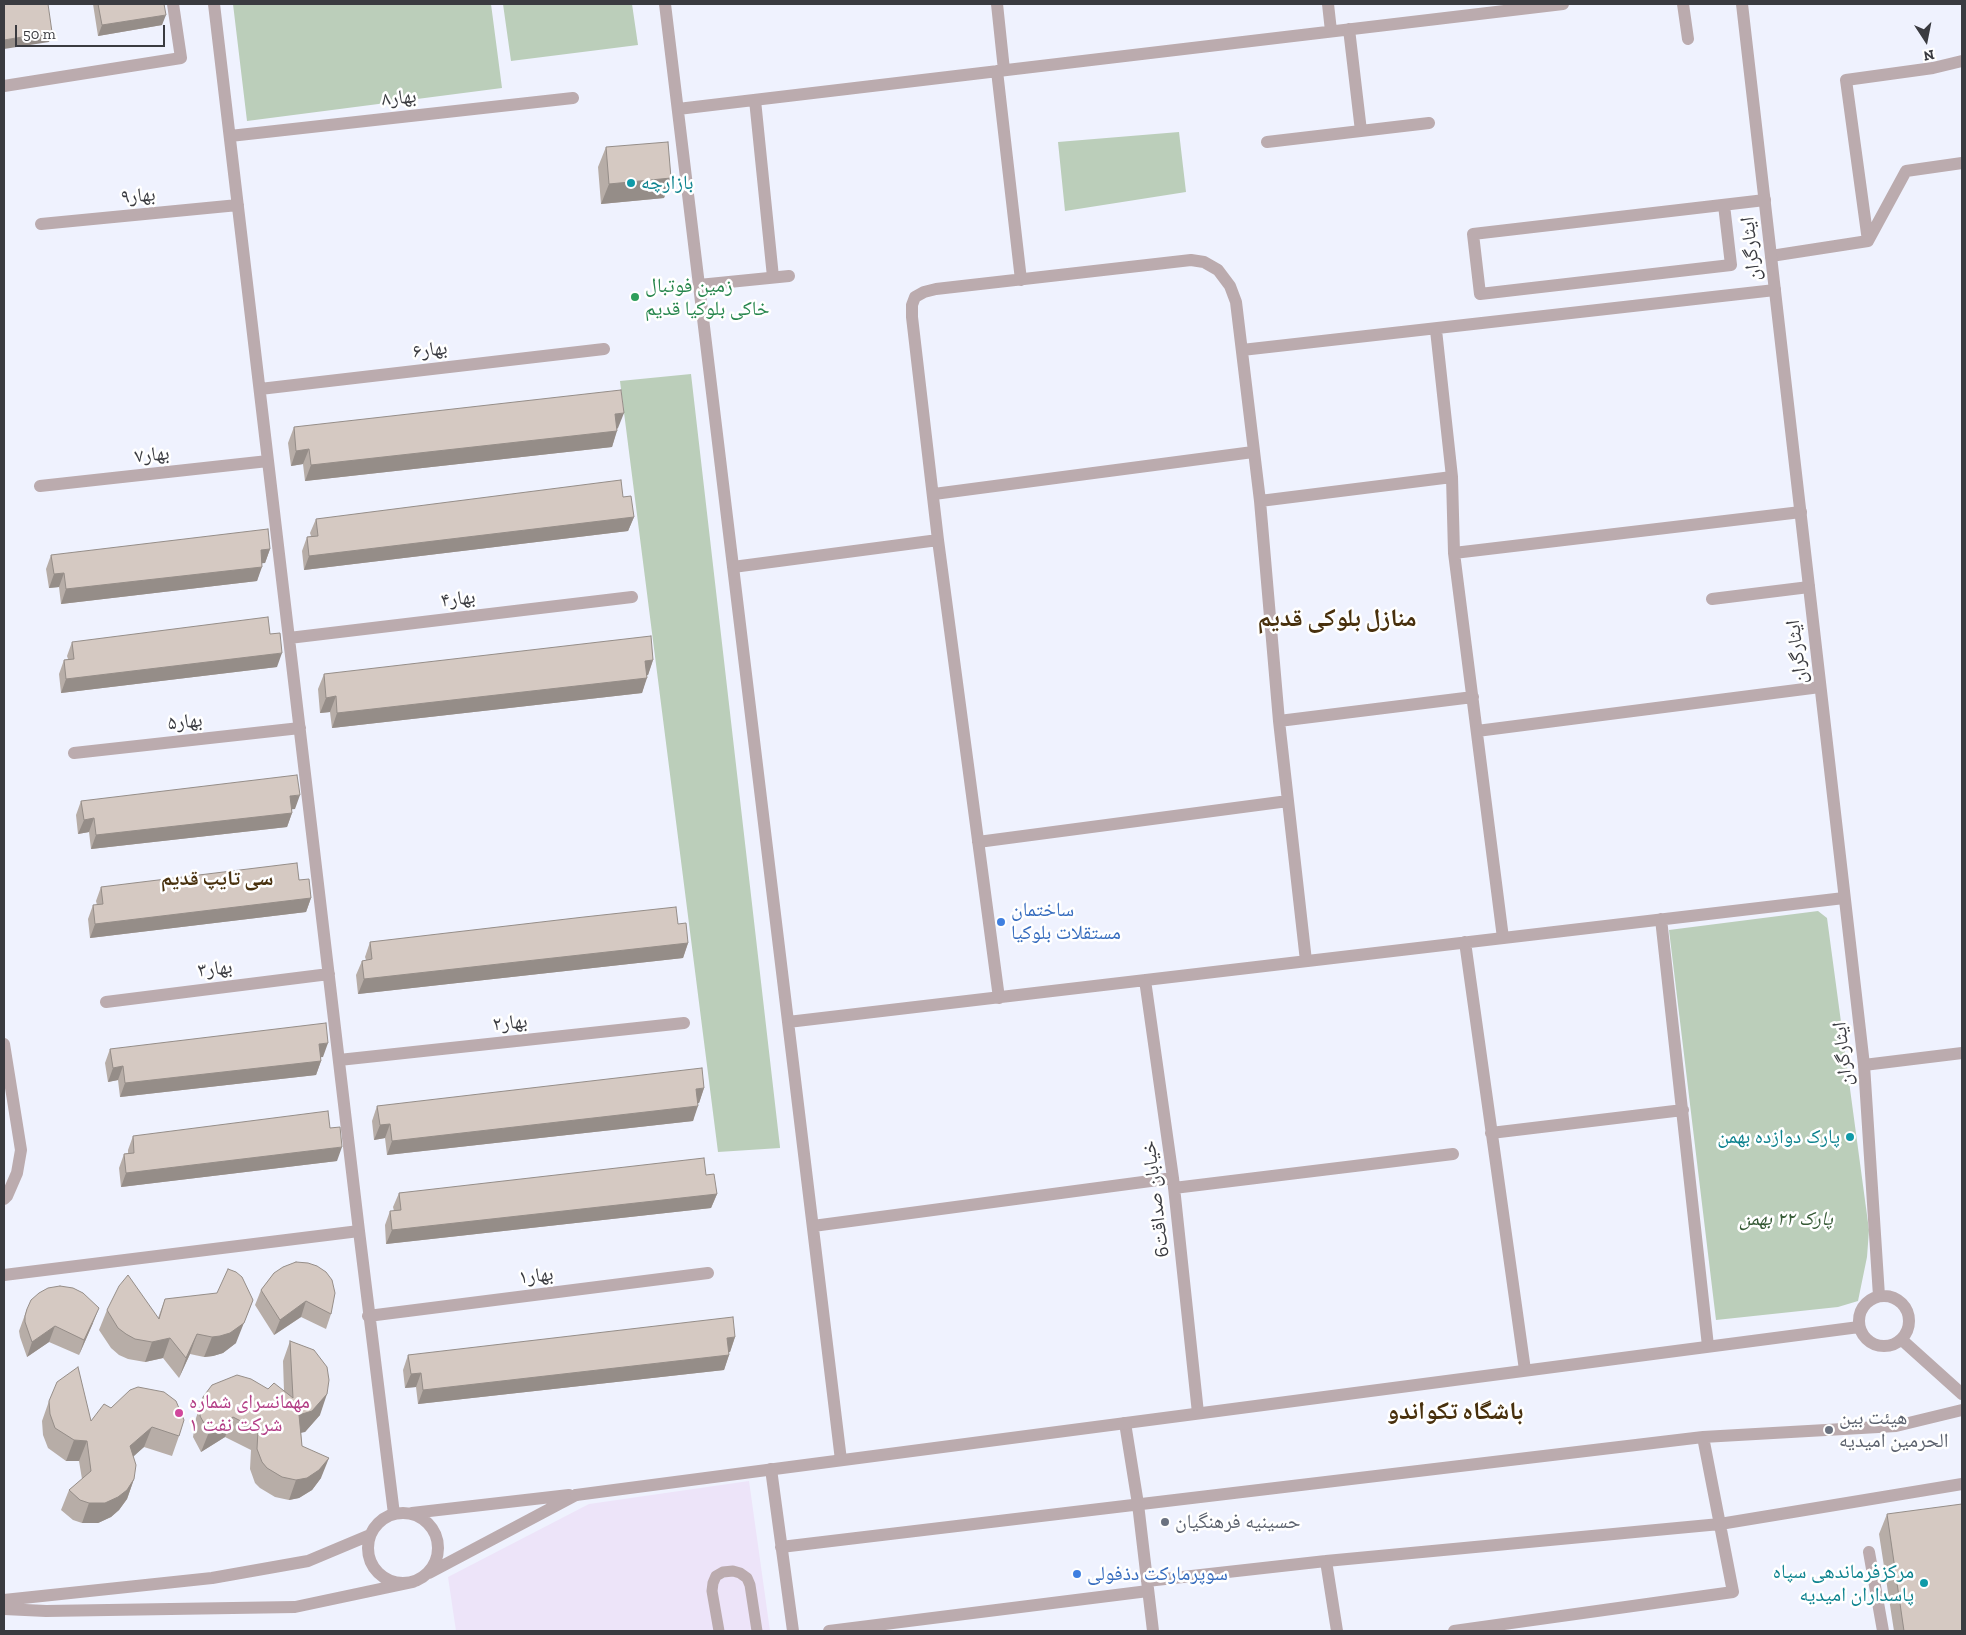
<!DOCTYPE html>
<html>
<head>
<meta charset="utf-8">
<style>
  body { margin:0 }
  #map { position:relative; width:1966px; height:1635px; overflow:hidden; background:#eff2fe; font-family:"Zilla Slab",serif }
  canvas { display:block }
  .frame { position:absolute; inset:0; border:5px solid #3a3b40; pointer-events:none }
  .north { position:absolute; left:1901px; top:15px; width:50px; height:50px; -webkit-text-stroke:4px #fff; paint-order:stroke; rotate:169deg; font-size:14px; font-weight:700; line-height:20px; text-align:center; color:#3a3b40 }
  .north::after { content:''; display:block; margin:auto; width:18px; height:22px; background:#3a3b40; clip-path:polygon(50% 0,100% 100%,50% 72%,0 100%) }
  .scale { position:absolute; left:15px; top:25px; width:150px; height:22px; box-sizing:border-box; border:2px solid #3a3b40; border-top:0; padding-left:6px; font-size:15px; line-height:18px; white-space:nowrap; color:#3a3b40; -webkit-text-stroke:4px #fff; paint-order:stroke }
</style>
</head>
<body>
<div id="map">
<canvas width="1966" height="1635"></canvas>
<div class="frame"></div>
<div class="north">N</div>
<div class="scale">50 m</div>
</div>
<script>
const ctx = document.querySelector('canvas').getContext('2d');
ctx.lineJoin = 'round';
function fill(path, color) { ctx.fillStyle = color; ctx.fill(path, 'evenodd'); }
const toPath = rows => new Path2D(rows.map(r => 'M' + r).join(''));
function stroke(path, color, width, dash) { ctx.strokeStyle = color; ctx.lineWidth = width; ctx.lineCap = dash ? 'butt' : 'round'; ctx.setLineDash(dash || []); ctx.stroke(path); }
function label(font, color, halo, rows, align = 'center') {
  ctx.font = font + ' "Zilla Slab","Noto Naskh Arabic",serif'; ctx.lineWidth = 5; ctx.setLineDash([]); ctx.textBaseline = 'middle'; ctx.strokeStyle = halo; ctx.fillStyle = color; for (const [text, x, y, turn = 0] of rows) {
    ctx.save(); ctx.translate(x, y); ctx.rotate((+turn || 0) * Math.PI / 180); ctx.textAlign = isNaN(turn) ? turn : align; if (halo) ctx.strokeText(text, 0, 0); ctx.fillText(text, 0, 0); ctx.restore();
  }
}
const commercial = toPath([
  [749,1481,770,1631,456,1631,448,1577,589,1504]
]);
const green = toPath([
  [233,4,491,4,502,88,247,121],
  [503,4,632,4,638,45,511,61],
  [1179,132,1186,192,1065,211,1058,142],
  [691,374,780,1147,780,1148,718,1152,620,381],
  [1818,911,1827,918,1869,1230,1867,1257,1858,1301,1838,1307,1716,1320,1669,930]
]);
const service = toPath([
  [719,1631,712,1591,713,1583,716,1576,723,1572,733,1571,740,1573,747,1578,750,1585,757,1631]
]);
const minor = toPath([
  [214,4,359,1231],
  [665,4,841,1460],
  [997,4,1004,70],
  [1328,4,1331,31],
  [1683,4,1688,39],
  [1349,29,1361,131],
  [997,71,1021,280],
  [4,86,181,58,173,4],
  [755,100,773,277],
  [678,109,1563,4],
  [230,136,573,98],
  [1267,142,1429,123],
  [1724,205,1731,265,1480,294,1473,234,1765,200],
  [41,224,238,205],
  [1868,241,1846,80,1933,68,1962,61],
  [1868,241,1906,171,1962,163],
  [1771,256,1868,241],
  [699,285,789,276],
  [1436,330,1452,477,1454,553,1503,938],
  [1242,350,1775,290],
  [260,389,604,349],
  [40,486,268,461],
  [934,494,1253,452],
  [1260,501,1452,477],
  [1454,553,1801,512],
  [733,567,938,540],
  [1712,599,1809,587],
  [289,638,632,597],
  [1279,721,1473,697],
  [1477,731,1820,687],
  [74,753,300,728],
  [978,842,1288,801],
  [1661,919,1708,1346],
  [1465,942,1525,1370],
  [1145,980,1173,1178,1198,1413],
  [999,998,938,540,912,317,912,305,915,297,924,292,936,289,1191,260,1204,262,1218,270,1230,286,1236,302,1260,501,1279,721,1306,961],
  [106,1002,329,974],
  [788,1022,1844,898],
  [4,1044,21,1150,17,1173,7,1196,4,1199],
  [339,1060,684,1023],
  [1864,1065,1962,1053],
  [1491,1133,1683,1110],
  [1174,1188,1453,1154],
  [813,1226,1173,1178],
  [4,1275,359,1231,394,1514],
  [368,1316,708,1273],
  [1125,1423,1138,1504,1153,1631],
  [771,1469,793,1631],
  [412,1513,569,1495],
  '368 1548a35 35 0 1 1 70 0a35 35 0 1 1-70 0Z',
  [781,1547,1703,1437,1896,1426,1962,1410],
  [1869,1552,1883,1631],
  [1326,1561,1337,1631],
  [429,1573,576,1495],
  [1147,1581,1326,1561,1720,1524,1962,1484],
  [4,1600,212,1578,308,1561,370,1535],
  [4,1609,46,1611,295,1607,413,1582],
  [829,1631,1148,1591],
  [1454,1631,1733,1592,1703,1437]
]);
const tertiary = toPath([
  [1742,4,1864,1065,1879,1296],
  '1859 1321a25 25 0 1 1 50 0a25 25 0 1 1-50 0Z',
  [1902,1340,1962,1394],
  [576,1495,1859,1327]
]);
const wall = toPath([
  [93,4,164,4,162,25,98,36],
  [606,147,671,178,664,198,601,204,598,167],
  [294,427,618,428,617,429,612,447,305,481,303,464,291,466,288,443],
  [623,497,634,517,628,531,304,570,302,551,307,537,311,536,310,533,316,519],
  [270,549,265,563,262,563,257,581,61,604,59,587,49,588,46,569,51,555],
  [270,634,277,667,61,693,59,674,64,660,68,659,67,656,72,642],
  [653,660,648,675,647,675,642,693,332,728,330,712,320,713,318,689,324,674],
  [81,801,295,809,292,809,292,813,287,827,91,849,89,832,78,834,76,815],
  [299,880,311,898,306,912,90,938,88,919,93,905,97,905,96,901,101,887],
  [678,924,688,943,683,958,358,994,356,975,362,961,366,960,365,957,370,942],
  [110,1049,323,1057,321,1057,321,1061,316,1075,120,1097,118,1080,108,1082,105,1063],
  [704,1088,699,1103,697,1103,693,1121,387,1155,385,1138,374,1140,372,1121,377,1106],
  [330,1128,337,1161,121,1187,119,1168,124,1154,128,1153,128,1150,133,1136],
  [706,1175,717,1194,711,1208,386,1244,385,1225,390,1211,394,1211,393,1207,399,1193],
  [274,1273,331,1314,326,1329,301,1317,274,1335,255,1305,261,1290],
  [165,1299,236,1343,223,1353,213,1356,204,1357,190,1354,179,1378,163,1358,145,1362,128,1359,119,1355,111,1348,99,1330,107,1310,158,1318],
  [27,1309,93,1323,79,1355,49,1342,27,1357,20,1337,19,1331],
  [735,1337,730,1352,728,1352,729,1355,724,1370,418,1404,416,1387,405,1388,403,1370,408,1355],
  [290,1341,320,1415,305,1432,301,1432,302,1446,321,1478,312,1490,299,1498,289,1500,275,1497,260,1488,255,1483,250,1469,251,1450,225,1437,201,1452,193,1437,196,1418,203,1397,268,1389,284,1391,283,1361],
  [49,1401,91,1421,111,1408,179,1436,172,1456,144,1447,133,1456,134,1479,127,1499,119,1510,111,1517,98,1523,82,1523,73,1520,61,1510,69,1490,82,1479,79,1461,66,1461,48,1448,43,1435,42,1421],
  [1887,1514,1962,1631,1894,1631,1879,1534]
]);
const shadedWall = toPath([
  [166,15,162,25,98,36,102,25],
  [52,32,49,42,4,49,4,40],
  [671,178,664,198,601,204,609,184],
  [624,413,618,428,610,430,615,414],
  [617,431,612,447,305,481,311,465],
  [309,449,303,464,291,466,296,451],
  [634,517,628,531,304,570,309,556],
  [270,549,265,563,255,564,261,550],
  [262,567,257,581,61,604,66,589],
  [64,573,59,587,49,588,54,574],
  [282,653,277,667,61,693,66,679],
  [653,660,648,675,640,676,645,661],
  [647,678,642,693,332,728,337,713],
  [336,696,330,712,320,713,326,698],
  [300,795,295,809,285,810,290,796],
  [292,813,287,827,91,849,96,835],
  [94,818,89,832,78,834,84,820],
  [311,898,306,912,90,938,95,924],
  [688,943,683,958,358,994,364,979],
  [328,1043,323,1057,314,1058,319,1044],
  [321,1061,316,1075,120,1097,125,1083],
  [123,1066,118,1080,108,1082,113,1068],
  [704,1088,699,1103,690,1104,696,1089],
  [698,1106,693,1121,387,1155,392,1141],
  [390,1124,385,1138,374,1140,380,1125],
  [342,1147,337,1161,121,1187,126,1173],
  [717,1194,711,1208,386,1244,392,1230],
  [253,1300,236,1343,223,1353,213,1356,204,1357,212,1337],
  [306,1301,301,1317,274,1335,280,1320],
  [99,1308,93,1323,79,1355,84,1340],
  [55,1326,49,1342,27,1357,32,1342],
  [197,1334,190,1354,179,1378,186,1358],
  [735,1337,730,1352,722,1353,727,1338],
  [170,1338,163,1358,145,1362,152,1342],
  [729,1355,724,1370,418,1404,423,1390],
  [421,1373,416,1387,405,1388,411,1374],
  [327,1394,320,1415,305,1432,292,1435,299,1415],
  [233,1417,225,1437,201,1452,209,1432],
  [152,1427,144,1447,123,1466,130,1446],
  [74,1440,87,1441,79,1461,66,1461],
  [329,1458,321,1478,312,1490,299,1498,289,1500,296,1480],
  [134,1479,127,1499,119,1510,111,1517,98,1523,82,1523,89,1503]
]);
const building = toPath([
  [4,4,48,4,52,32,4,40,4,4],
  [98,4,164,4,166,15,102,25,98,4],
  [668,142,671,178,609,184,606,147,668,142],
  [621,390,624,413,615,414,617,431,311,465,309,449,296,451,294,427,621,390],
  [621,480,623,497,631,496,634,517,309,556,307,537,318,536,316,519,621,480],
  [268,529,270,549,261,550,262,567,66,589,64,573,54,574,51,555,268,529],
  [268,617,270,634,280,633,282,653,66,679,64,660,74,659,72,642,268,617],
  [651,636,653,660,645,661,647,678,337,713,336,696,326,698,324,674,651,636],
  [297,775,300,795,290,796,292,813,96,835,94,818,84,820,81,801,297,775],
  [297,863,299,880,309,879,311,898,95,924,93,905,103,904,101,887,297,863],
  [676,907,678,924,686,923,688,943,364,979,362,961,372,959,370,942,584,917,676,907],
  [326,1023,328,1043,319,1044,321,1061,125,1083,123,1066,113,1068,110,1049,326,1023],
  [702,1068,704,1088,696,1089,698,1106,392,1141,390,1124,380,1125,377,1106,702,1068],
  [328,1111,330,1128,340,1127,342,1147,126,1173,124,1154,134,1153,133,1136,328,1111],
  [704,1158,706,1175,714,1174,717,1194,392,1230,390,1211,401,1210,399,1193,704,1158],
  [296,1262,308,1263,317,1266,326,1272,332,1280,335,1293,331,1314,306,1301,280,1320,261,1290,274,1273,283,1267,296,1262],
  [228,1269,236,1272,242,1277,253,1300,244,1323,230,1333,220,1336,212,1337,197,1334,186,1358,170,1338,152,1342,135,1339,126,1334,118,1328,107,1310,119,1286,128,1275,159,1319,165,1299,217,1293,228,1269],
  [60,1286,73,1288,83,1293,99,1308,84,1340,55,1326,32,1342,25,1322,25,1316,27,1309,31,1300,39,1293,48,1288,60,1286],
  [733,1317,735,1337,727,1338,729,1355,423,1390,421,1373,411,1374,408,1355,733,1317],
  [290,1341,314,1350,327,1367,329,1380,327,1394,312,1411,299,1415,302,1446,329,1458,319,1470,307,1478,296,1480,282,1477,267,1468,262,1462,257,1449,258,1430,233,1417,209,1432,200,1416,203,1397,212,1385,237,1375,251,1379,268,1389,274,1383,293,1398,290,1341],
  [78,1367,91,1421,104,1404,111,1408,130,1390,138,1387,164,1392,176,1401,184,1420,179,1436,152,1427,130,1446,136,1465,134,1479,127,1490,118,1497,105,1503,89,1503,80,1500,69,1490,91,1471,87,1441,74,1440,55,1428,50,1414,49,1401,57,1382,78,1367],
  [1962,1504,1962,1631,1904,1631,1887,1514,1962,1504]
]);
const markers = [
  [631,183,5,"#0f9aa8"],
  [635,297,5,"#2e9e5b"],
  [1001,922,5,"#3f7fe0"],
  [1850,1137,5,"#0f9aa8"],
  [179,1413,5,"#d1479c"],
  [1829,1430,5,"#6b7280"],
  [1165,1522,5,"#6b7280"],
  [1077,1574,5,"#3f7fe0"],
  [1924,1583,5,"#0f9aa8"]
];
const streetNames = [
  ["بهار۸",399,98,-6],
  ["بهار۹",138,196,-5],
  ["ایثارگران",1751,249,-96],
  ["بهار۶",430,350,-7],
  ["بهار۷",152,455,-6],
  ["بهار۴",458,599,-7],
  ["ایثارگران",1797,652,-97],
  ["بهار۵",185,722,-6],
  ["بهار۳",215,969,-7],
  ["بهار۲",510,1023,-6],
  ["ایثارگران",1843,1054,-96],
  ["خیابان صداقت6",1156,1199,-97],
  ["بهار۱",536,1276,-7]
];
const cultureNames = [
  ["بازارچه",641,183,"left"],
  ["پارک دوازده بهمن",1840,1137],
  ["مرکزفرماندهی سپاه",1914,1572],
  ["پاسداران امیدیه",1914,1595]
];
const leisureNames = [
  ["زمین فوتبال",645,286],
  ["خاکی بلوکیا قدیم",645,309]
];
const shopNames = [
  ["ساختمان",1011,910],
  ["مستقلات بلوکیا",1011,933],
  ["سوپرمارکت دذفولی",1087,1574]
];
const parkNames = [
  ["پارک ۲۲ بهمن",1786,1219]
];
const hotelNames = [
  ["مهمانسرای شماره",189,1402],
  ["۱ شرکت نفت",189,1425]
];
const worshipNames = [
  ["هیئت بین",1839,1418],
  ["الحرمین امیدیه",1839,1441],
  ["حسینیه فرهنگیان",1175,1522]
];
const neighbourhoodNames = [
  ["سی تایپ قدیم",217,879]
];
const districtNames = [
  ["منازل بلوکی قدیم",1337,619],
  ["باشگاه تکواندو",1455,1412]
];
fill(commercial, '#ede4f9');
fill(green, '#bbceba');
stroke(service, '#bbabae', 11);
stroke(minor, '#bbabae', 12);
stroke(tertiary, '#bbabae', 12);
fill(wall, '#b7ada7');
fill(shadedWall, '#958d88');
fill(building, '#d5c9c2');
stroke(building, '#958d88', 1);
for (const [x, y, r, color] of markers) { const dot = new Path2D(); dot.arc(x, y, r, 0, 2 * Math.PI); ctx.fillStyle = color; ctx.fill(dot); stroke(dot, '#fff', 2); }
label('20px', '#3a3b40', '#fff', streetNames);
label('20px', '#0d838f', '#fff', cultureNames, 'right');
label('20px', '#27864d', '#fff', leisureNames, 'left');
label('20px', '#366cbe', '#fff', shopNames, 'left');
label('italic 20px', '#365a36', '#fff', parkNames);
label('20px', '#b23c85', '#fff', hotelNames, 'left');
label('20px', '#5b616d', '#fff', worshipNames, 'left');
label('bold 21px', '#48300d', '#fff', neighbourhoodNames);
label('bold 25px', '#48300d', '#fff', districtNames);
</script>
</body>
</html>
